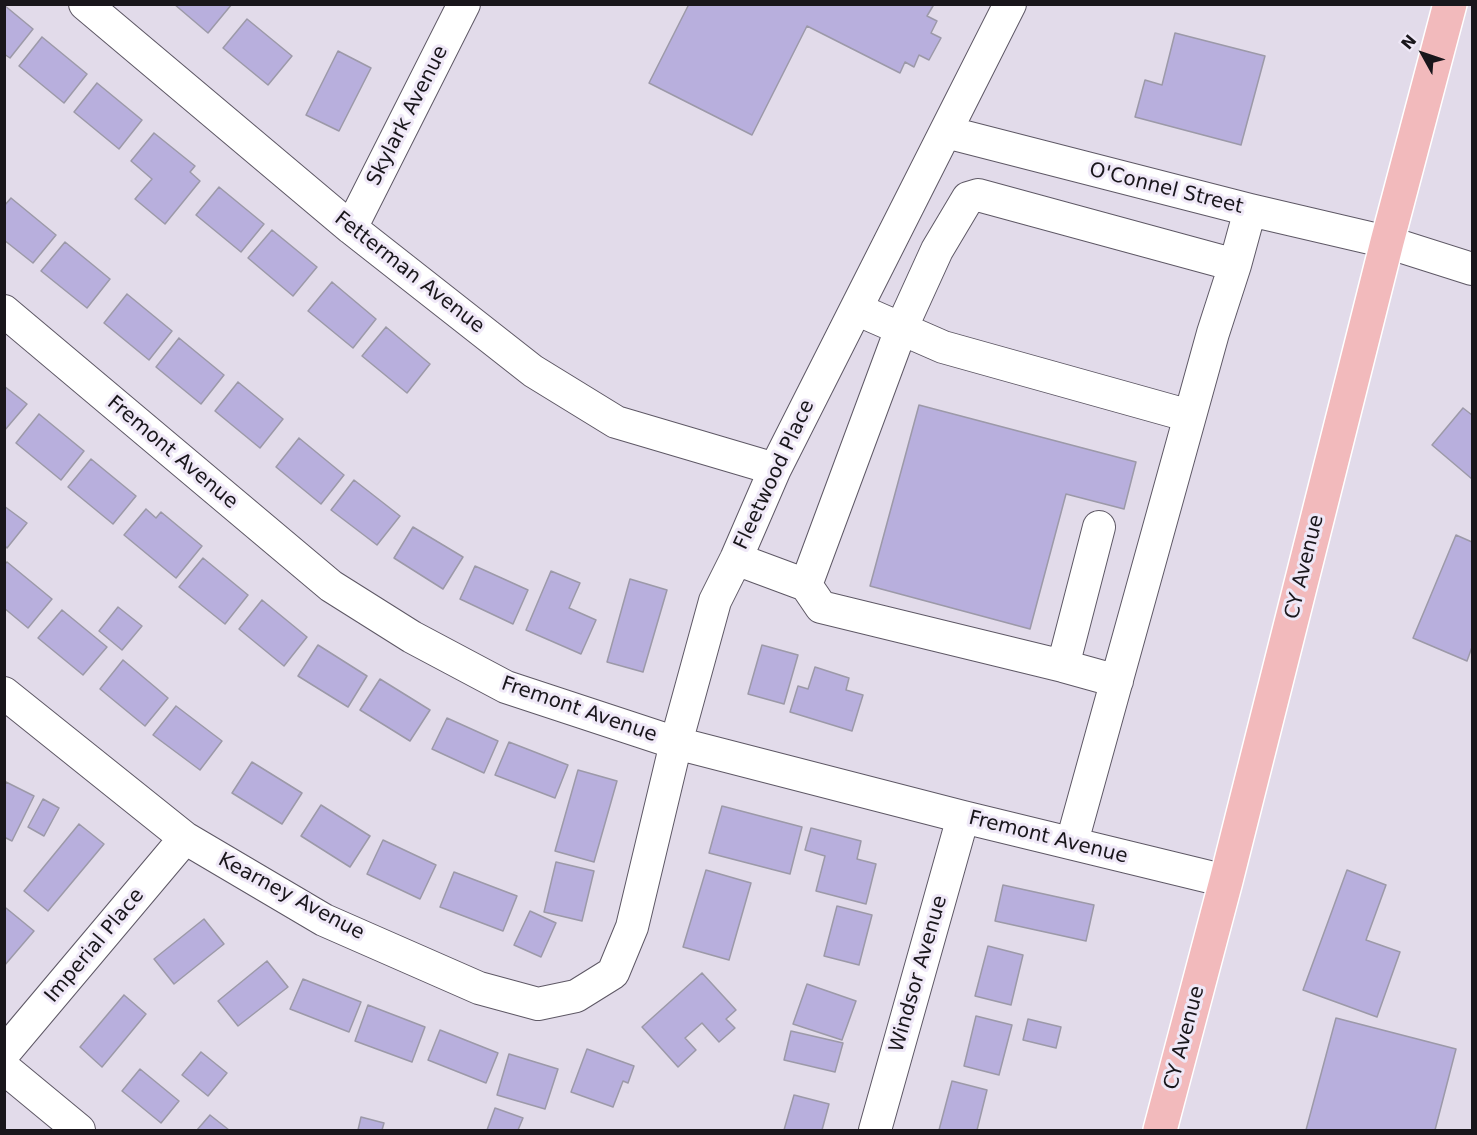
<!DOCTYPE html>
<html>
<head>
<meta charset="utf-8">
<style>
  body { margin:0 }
  #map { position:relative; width:1477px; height:1135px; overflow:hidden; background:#e2dbea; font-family:"DejaVu Sans",sans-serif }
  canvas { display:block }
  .frame { position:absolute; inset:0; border:6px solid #19161b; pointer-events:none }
  .north { position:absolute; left:1393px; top:24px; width:60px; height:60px; -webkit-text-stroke:4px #efe8f7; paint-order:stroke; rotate:310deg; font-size:16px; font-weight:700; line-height:24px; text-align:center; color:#19161b }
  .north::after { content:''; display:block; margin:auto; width:21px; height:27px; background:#19161b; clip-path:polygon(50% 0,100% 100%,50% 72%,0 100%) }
</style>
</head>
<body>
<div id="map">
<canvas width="1477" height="1135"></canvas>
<div class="frame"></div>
<div class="north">N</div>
</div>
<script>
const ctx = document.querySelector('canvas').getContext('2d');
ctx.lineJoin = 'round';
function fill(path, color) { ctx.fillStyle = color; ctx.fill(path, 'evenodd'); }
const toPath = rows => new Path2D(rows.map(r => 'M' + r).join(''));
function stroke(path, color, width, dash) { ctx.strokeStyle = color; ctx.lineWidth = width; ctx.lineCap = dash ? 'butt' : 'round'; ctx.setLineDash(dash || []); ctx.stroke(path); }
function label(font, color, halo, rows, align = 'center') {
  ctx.font = font + ' "DejaVu Sans",sans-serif'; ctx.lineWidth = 6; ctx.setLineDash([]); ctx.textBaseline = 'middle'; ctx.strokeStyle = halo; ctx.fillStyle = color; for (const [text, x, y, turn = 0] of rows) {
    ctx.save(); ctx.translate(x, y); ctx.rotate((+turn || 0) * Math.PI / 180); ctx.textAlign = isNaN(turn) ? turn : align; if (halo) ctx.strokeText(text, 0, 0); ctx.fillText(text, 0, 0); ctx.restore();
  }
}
const building = toPath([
  [174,4,232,4,208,33,174,4],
  [689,4,931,4,933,6,927,16,937,21,931,33,941,38,929,60,919,55,914,67,905,62,900,73,807,26,752,135,649,83,689,4],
  [4,5,33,29,10,58,4,54,4,5],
  [247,19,292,56,268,85,223,48,247,19],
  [1175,33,1265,56,1241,145,1135,117,1145,80,1162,85,1175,33],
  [42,37,87,74,64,103,19,66,42,37],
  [338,51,371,68,339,131,306,115,338,51],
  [97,83,142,120,119,149,74,112,97,83],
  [154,133,195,166,190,172,200,181,165,224,135,199,152,179,131,161,154,133],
  [219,187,264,224,241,252,196,215,219,187],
  [11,198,56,235,33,263,4,240,4,206,11,198],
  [272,230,317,267,293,296,248,258,272,230],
  [65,242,110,279,87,308,41,271,65,242],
  [332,282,376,319,353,348,308,311,332,282],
  [127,294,172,331,149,360,104,323,127,294],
  [386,327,430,364,407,393,362,356,386,327],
  [179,338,224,375,201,404,156,367,179,338],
  [238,382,283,419,260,448,215,411,238,382],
  [4,386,27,404,4,431,4,386],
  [919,405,1136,462,1124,509,1066,494,1030,629,870,586,919,405],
  [1463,408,1472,415,1472,479,1432,445,1463,408],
  [39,414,84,451,61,480,16,443,39,414],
  [299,438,344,475,321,504,276,467,299,438],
  [91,459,136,496,113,524,68,487,91,459],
  [354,480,400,516,377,545,331,510,354,480],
  [4,506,27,523,7,548,4,545,4,506],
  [146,509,156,518,161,512,202,546,176,578,124,535,146,509],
  [413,527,463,557,443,589,394,558,413,527],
  [1456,535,1472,542,1472,647,1467,661,1413,638,1456,535],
  [203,558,248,595,225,624,179,587,203,558],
  [7,562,52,599,28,628,4,608,4,565,7,562],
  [475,566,528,590,513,624,460,599,475,566],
  [551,571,580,583,569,608,596,620,581,654,526,630,551,571],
  [630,579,667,590,643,672,607,662,630,579],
  [262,600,307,637,284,666,239,629,262,600],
  [118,607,142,626,122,650,99,631,118,607],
  [62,610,107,647,83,675,38,638,62,610],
  [318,645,367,676,348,707,298,676,318,645],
  [762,645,798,655,784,704,748,694,762,645],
  [123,660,168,698,145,726,100,689,123,660],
  [815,667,849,678,846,690,863,695,852,731,790,712,798,686,808,689,815,667],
  [380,679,430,710,410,741,360,710,380,679],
  [176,706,222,741,200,770,153,735,176,706],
  [447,718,498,741,484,773,432,749,447,718],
  [509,742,568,765,555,798,495,775,509,742],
  [252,762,302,793,282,824,232,793,252,762],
  [578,770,617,781,594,862,555,851,578,770],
  [6,782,34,796,12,841,4,837,4,786,6,782],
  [43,799,59,808,44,836,28,827,43,799],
  [321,805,370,836,350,867,301,836,321,805],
  [722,806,802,827,790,874,709,853,722,806],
  [79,824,104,844,48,911,24,891,79,824],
  [811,828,861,841,857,859,876,864,866,904,816,891,825,856,805,850,811,828],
  [383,840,436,865,420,899,367,874,383,840],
  [556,862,594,871,582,921,544,912,556,862],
  [706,870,751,883,729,960,683,947,706,870],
  [1347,870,1386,885,1366,940,1400,952,1377,1017,1303,990,1347,870],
  [454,872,517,896,503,931,440,907,454,872],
  [1003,885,1094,905,1086,941,995,921,1003,885],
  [837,906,872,915,859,965,824,956,837,906],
  [6,908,34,931,4,966,4,909,6,908],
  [530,911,556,923,541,957,514,945,530,911],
  [204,919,224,944,174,984,154,959,204,919],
  [988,946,1023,955,1011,1005,975,996,988,946],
  [267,961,288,987,238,1026,218,1001,267,961],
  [702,973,736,1010,726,1019,735,1028,719,1042,702,1023,685,1038,696,1050,678,1067,642,1027,702,973],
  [303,979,361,1002,349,1032,290,1009,303,979],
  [807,984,856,1001,842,1040,793,1024,807,984],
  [124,995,146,1014,102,1067,80,1047,124,995],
  [368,1005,425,1027,412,1062,355,1041,368,1005],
  [976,1016,1012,1025,999,1075,964,1066,976,1016],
  [1336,1018,1456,1049,1435,1130,1306,1130,1336,1018],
  [1028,1019,1061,1027,1056,1048,1023,1040,1028,1019],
  [440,1030,498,1053,486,1083,428,1060,440,1030],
  [791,1031,843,1043,835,1072,784,1060,791,1031],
  [587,1049,634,1066,628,1083,623,1081,613,1107,571,1092,587,1049],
  [201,1052,227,1073,208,1096,182,1075,201,1052],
  [509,1054,558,1069,545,1109,497,1095,509,1054],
  [140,1069,179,1101,161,1123,122,1091,140,1069],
  [952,1081,987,1090,977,1130,939,1130,952,1081],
  [794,1095,829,1104,822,1130,784,1130,794,1095],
  [495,1108,523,1118,518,1130,487,1130,495,1108],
  [210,1115,229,1130,197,1130,210,1115],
  [361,1117,384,1123,382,1130,358,1130,361,1117]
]);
const minor = toPath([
  [85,4,351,228,533,371,616,422,775,469],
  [946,132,1250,210,1387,242,1472,269],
  [351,228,464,4],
  [856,309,943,347,1190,416],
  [4,311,331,586,412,637,506,687,676,743,963,817,1226,881],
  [736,559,806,585],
  [1063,666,1099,527],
  [1117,681,1063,666,821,607,806,585,901,329,937,250,968,198,978,195,1235,265],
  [4,693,185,838,324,920,479,988,538,1004,576,996,613,973,632,927,676,743,715,601,736,559,775,469,1010,4],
  [1072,842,1190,416,1213,333,1235,265,1250,210],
  [4,1053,185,838],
  [4,1068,79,1130],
  [875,1130,963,817]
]);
const major = toPath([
  [1160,1130,1226,881,1387,242,1450,4]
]);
const streetNames = [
  ["Skylark Avenue",408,116,-63],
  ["O'Connel Street",1166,189,14],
  ["Fetterman Avenue",409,273,38],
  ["Fremont Avenue",172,453,40],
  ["Fleetwood Place",775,475,-65],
  ["CY Avenue",1305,567,-76],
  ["Fremont Avenue",579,710,19],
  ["Fremont Avenue",1048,838,14],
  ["Kearney Avenue",291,897,28],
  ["Imperial Place",95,946,-50],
  ["Windsor Avenue",919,974,-74],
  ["CY Avenue",1185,1038,-75]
];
fill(building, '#b8afdd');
stroke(building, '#9c99a8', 1.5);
stroke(minor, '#5e5865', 34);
stroke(major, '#fff', 36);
stroke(minor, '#fff', 32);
stroke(major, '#f2babc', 33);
label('20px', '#19161b', '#efe8f7', streetNames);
</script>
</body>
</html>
